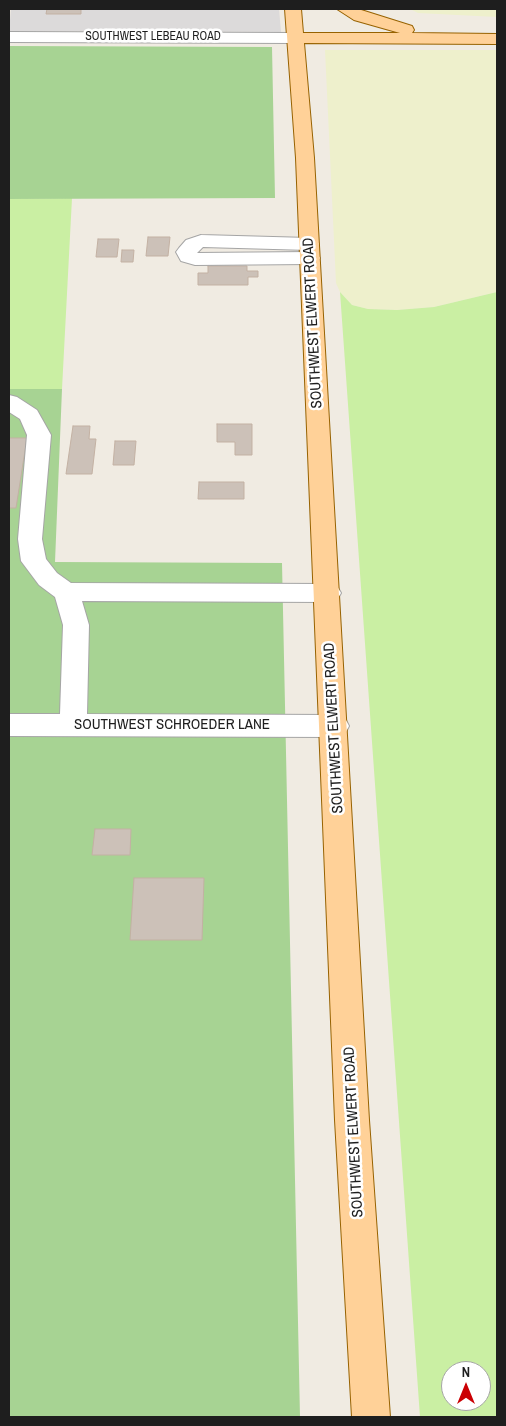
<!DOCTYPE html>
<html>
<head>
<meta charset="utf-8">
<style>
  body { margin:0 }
  #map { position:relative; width:506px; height:1426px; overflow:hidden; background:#f0ebe2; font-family:"Archivo Narrow",sans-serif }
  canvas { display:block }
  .frame { position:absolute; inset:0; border:10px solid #1e1e1e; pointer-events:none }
  .north { position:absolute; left:441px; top:1361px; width:50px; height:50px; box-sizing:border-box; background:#fff; border:1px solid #a5a5a5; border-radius:50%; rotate:0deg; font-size:14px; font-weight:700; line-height:20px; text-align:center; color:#1e1e1e }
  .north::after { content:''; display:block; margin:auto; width:18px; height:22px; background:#cb0004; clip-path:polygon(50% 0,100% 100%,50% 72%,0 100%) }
</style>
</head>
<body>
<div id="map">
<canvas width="506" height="1426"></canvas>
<div class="frame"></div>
<div class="north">N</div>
</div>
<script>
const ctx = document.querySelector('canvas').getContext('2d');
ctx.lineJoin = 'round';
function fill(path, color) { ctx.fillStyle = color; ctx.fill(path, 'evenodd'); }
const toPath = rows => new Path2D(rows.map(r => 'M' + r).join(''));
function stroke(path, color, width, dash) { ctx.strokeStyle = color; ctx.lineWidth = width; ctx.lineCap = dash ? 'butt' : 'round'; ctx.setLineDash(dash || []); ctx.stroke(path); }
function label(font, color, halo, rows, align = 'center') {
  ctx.font = font + ' "Archivo Narrow",sans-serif'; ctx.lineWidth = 5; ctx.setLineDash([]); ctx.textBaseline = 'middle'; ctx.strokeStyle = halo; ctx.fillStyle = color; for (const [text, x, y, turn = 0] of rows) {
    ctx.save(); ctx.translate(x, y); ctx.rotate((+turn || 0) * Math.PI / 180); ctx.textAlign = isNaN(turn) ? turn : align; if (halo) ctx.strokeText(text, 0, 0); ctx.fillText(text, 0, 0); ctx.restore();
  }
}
const residential = toPath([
  [11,9,279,9,281,32,9,31]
]);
const farmland = toPath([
  [410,9,497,9,497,17,418,13],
  [325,50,497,50,497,292,434,307,397,310,368,309,352,305,340,292,336,283]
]);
const grass = toPath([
  [72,198,62,389,9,389,9,199],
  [340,292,352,305,368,309,397,310,434,307,497,292,497,1417,420,1417],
  [451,1371,481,1371,481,1401,451,1401]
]);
const forest = toPath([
  [9,46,272,47,275,198,9,199],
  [9,389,62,389,55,562,282,563,300,1417,9,1417]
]);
const building = toPath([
  [47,9,81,9,81,14,46,14,47,9],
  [148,237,170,237,168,256,146,256,148,237],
  [98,239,119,239,117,257,96,257,98,239],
  [122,250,134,250,133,262,121,262,122,250],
  [208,266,247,266,247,271,258,271,258,277,248,277,248,285,198,285,198,273,208,273,208,266],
  [217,424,252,424,252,455,235,455,235,442,217,442,217,424],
  [73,426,90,426,89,439,96,439,92,474,66,474,73,426],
  [9,438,27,438,16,508,9,508,9,438],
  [115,441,136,441,134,465,113,465,115,441],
  [199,482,244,482,244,499,198,499,199,482],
  [95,829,131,829,130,855,92,855,95,829],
  [134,878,204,878,202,940,130,940,134,878]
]);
const minor = toPath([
  [9,32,296,33,302,34,304,38,302,42,296,43,9,42,9,32],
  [201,235,309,238,316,240,319,244,316,248,309,250,203,247,197,253,310,252,317,254,320,258,317,262,310,264,195,265,181,261,176,252,179,248,186,240,201,235],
  [9,395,17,397,37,410,51,435,42,539,46,559,57,573,71,583,328,584,337,586,341,593,337,600,328,602,82,601,89,625,87,714,335,715,345,718,349,726,345,734,335,737,9,736,9,714,60,714,63,625,55,597,39,585,21,561,18,539,27,435,20,419,9,412,9,395]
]);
const major = toPath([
  [285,9,301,9,303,33,400,33,354,20,337,9,358,9,412,26,414,30,412,33,497,34,497,44,304,43,314,158,369,1120,390,1417,352,1417,335,1120,296,158,285,9]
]);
const farStreetnames = [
  ["SOUTHWEST LEBEAU ROAD",153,37]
];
const streetNames = [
  ["SOUTHWEST ELWERT ROAD",313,323,-93],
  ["SOUTHWEST SCHROEDER LANE",172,725],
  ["SOUTHWEST ELWERT ROAD",334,728,-93],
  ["SOUTHWEST ELWERT ROAD",354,1132,-93]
];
fill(residential, '#dcdada');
fill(farmland, '#eef0cc');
fill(grass, '#caefa3');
fill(forest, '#a7d393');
fill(building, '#ccc1b8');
stroke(building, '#c3b1a3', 1);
stroke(minor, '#a5a5a5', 2);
stroke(major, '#976200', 2);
fill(minor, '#fff');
fill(major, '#ffd198');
label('12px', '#1e1e1e', '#fff', farStreetnames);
label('15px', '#1e1e1e', '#fff', streetNames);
</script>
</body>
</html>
